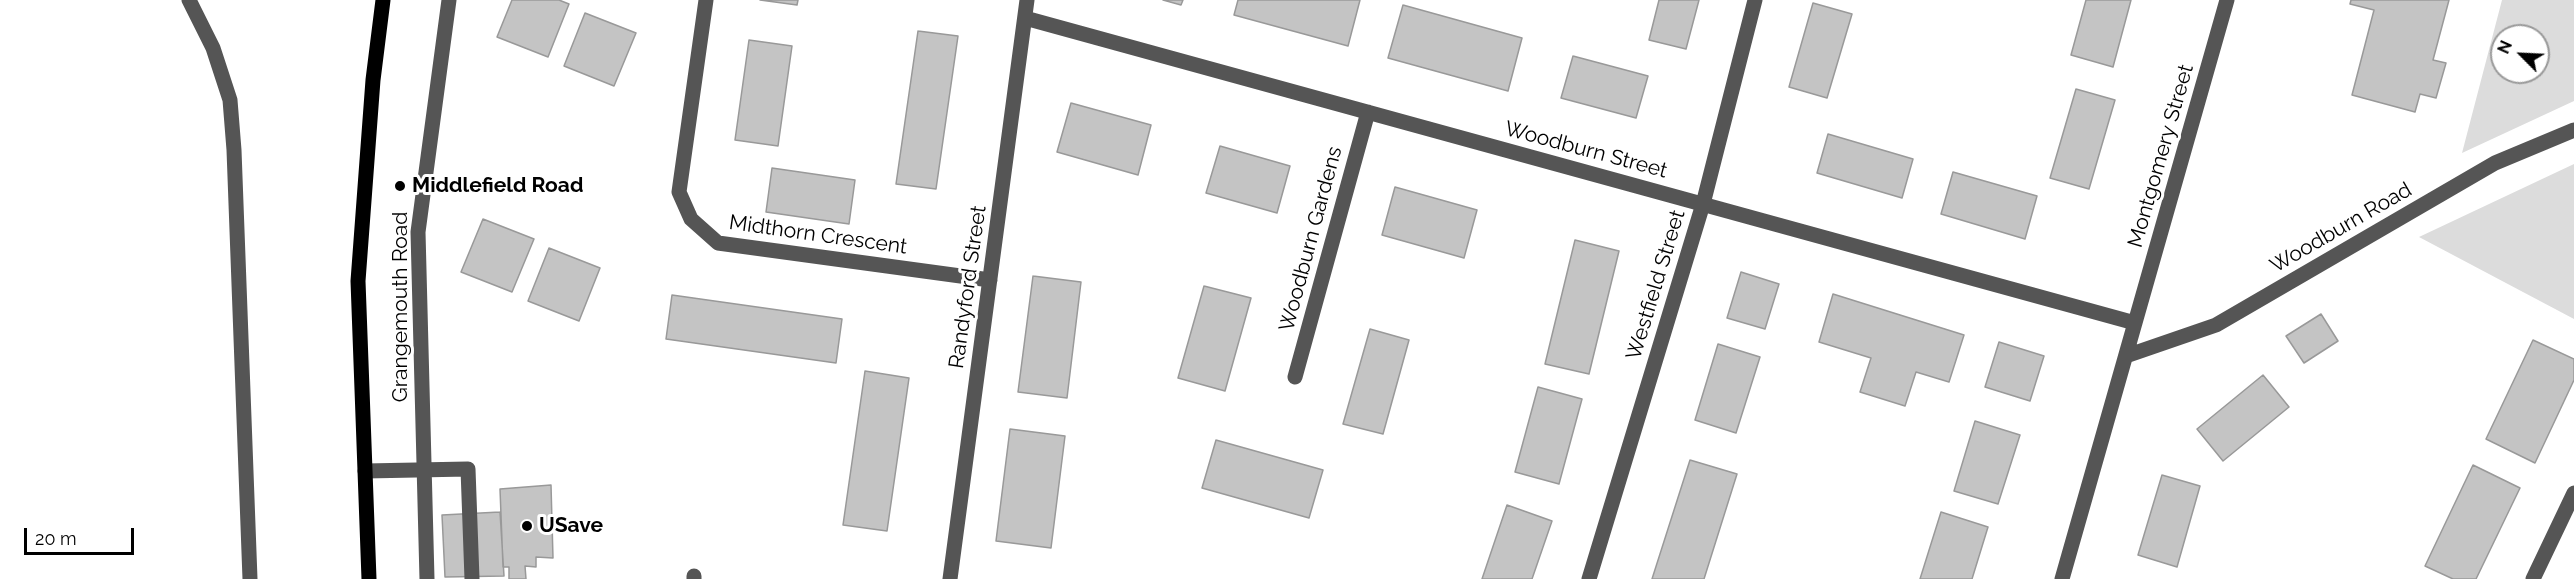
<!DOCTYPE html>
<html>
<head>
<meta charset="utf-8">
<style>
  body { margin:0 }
  #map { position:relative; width:2574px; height:579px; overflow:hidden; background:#fff; font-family:Raleway,sans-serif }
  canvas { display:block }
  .north { position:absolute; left:2490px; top:24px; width:60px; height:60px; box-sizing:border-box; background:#fff; border:2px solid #999; border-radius:50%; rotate:294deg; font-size:16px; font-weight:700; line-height:24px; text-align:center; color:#000 }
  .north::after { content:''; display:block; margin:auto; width:21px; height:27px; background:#000; clip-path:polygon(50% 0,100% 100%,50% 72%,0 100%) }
  .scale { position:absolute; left:24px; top:528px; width:110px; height:27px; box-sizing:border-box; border:3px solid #000; border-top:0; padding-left:8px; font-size:18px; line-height:21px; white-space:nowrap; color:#000; -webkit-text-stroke:4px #fff; paint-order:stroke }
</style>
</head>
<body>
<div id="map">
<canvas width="2574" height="579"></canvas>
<div class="north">N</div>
<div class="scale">20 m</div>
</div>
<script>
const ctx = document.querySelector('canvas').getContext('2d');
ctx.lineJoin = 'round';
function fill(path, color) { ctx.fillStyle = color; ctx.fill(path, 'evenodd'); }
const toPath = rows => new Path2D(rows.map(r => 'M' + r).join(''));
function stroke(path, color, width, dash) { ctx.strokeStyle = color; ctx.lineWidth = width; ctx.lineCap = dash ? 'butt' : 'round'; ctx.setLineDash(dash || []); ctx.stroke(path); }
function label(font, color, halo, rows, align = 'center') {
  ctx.font = font + ' Raleway,sans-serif'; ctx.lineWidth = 6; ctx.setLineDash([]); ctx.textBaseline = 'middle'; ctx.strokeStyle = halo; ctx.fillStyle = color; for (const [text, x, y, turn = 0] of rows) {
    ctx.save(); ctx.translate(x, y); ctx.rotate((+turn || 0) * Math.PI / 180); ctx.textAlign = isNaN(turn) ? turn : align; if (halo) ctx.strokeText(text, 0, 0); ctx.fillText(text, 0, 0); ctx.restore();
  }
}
const green = toPath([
  [2502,0,2574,0,2574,101,2462,153],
  [2502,36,2538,36,2538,72,2502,72],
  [2574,164,2574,319,2419,237]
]);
const building = toPath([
  [512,0,559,0,569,4,548,57,497,37,512,0],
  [760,0,798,0,797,5,760,0],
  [1163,0,1183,0,1181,5,1163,0],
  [1238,0,1360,0,1348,46,1234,15,1238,0],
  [1659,0,1699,0,1686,49,1649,40,1659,0],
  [2086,0,2131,0,2113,67,2071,55,2086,0],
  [2351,0,2449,0,2433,60,2446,63,2436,98,2420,94,2415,112,2352,95,2374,10,2350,4,2351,0],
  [1813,3,1852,14,1827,98,1789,87,1813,3],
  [1403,5,1522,38,1508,91,1388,58,1403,5],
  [585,13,636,33,614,86,564,66,585,13],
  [918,31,958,36,936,189,896,184,918,31],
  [749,40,792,46,778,146,735,140,749,40],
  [1573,56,1648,76,1636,118,1561,98,1573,56],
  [2076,89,2115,100,2089,189,2050,178,2076,89],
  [1071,103,1151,125,1138,175,1057,152,1071,103],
  [1828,134,1913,159,1902,198,1817,173,1828,134],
  [1220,146,1290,166,1277,213,1206,193,1220,146],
  [772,168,855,180,849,224,766,212,772,168],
  [1953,172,2037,196,2025,239,1941,214,1953,172],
  [1395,187,1477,210,1464,258,1382,235,1395,187],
  [483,219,534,239,512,292,461,272,483,219],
  [1575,240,1619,251,1589,374,1545,364,1575,240],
  [549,248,600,268,579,321,528,301,549,248],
  [1741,272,1779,284,1765,329,1727,318,1741,272],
  [1033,276,1081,282,1067,398,1018,392,1033,276],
  [1204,286,1251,298,1225,391,1178,378,1204,286],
  [1833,294,1964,335,1949,382,1916,372,1905,406,1860,392,1871,358,1819,342,1833,294],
  [672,295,842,319,836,363,666,339,672,295],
  [2321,314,2338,341,2304,363,2286,336,2321,314],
  [1370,329,1409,340,1383,434,1343,424,1370,329],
  [2533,340,2574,359,2574,380,2535,463,2486,439,2533,340],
  [1999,342,2044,356,2030,401,1985,387,1999,342],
  [1718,344,1760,357,1736,433,1695,420,1718,344],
  [865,371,909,378,887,531,843,525,865,371],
  [2263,375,2289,407,2223,461,2197,429,2263,375],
  [1538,387,1582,399,1559,484,1515,472,1538,387],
  [1975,421,2020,435,1998,504,1954,491,1975,421],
  [1010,429,1065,436,1051,548,996,541,1010,429],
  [1216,440,1323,470,1309,518,1202,488,1216,440],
  [1690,460,1737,474,1704,579,1652,579,1690,460],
  [2473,465,2520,488,2476,579,2453,579,2425,566,2473,465],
  [2162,475,2200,486,2177,567,2138,555,2162,475],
  [551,485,553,558,536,557,536,567,525,566,526,579,509,579,509,567,503,567,500,489,551,485],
  [1507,505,1552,521,1532,579,1482,579,1507,505],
  [500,512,504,576,445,577,442,515,500,512],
  [1941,512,1988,527,1972,579,1920,579,1941,512]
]);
const minor = toPath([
  [189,0,213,48,230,100,234,150,250,579],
  [706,0,679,192,691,219,718,243,990,280],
  [1025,18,2135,323],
  [2126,356,2216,325,2495,163,2574,130],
  [1295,377,1368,112],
  [365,471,468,469,472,579],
  [694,576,694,579],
  [427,579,418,232,449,0],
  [950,579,1027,0],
  [1589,579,1703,204,1755,0],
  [2062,579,2227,0],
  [2533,579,2574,493]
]);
const major = toPath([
  [369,579,358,281,373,80,383,0]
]);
const markers = [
  [400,186,6,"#000"],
  [527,526,6,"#000"]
];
const streetNames = [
  ["Woodburn Street",1586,150,15],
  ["Montgomery Street",2161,156,-74],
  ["Woodburn Road",2341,228,-30],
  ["Midthorn Crescent",818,235,8],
  ["Woodburn Gardens",1311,239,-75],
  ["Westfield Street",1656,285,-73],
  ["Randyford Street",968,287,-82],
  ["Grangemouth Road",401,307,-90]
];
const poiNames = [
  ["Middlefield Road",412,186],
  ["USave",539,526]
];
fill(green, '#dcdcdc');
fill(building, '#c4c4c4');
stroke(building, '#999', 1.5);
stroke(minor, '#555', 15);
stroke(major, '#000', 15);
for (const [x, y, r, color] of markers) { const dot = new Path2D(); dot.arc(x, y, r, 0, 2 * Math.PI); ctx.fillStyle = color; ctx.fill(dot); stroke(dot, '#fff', 2); }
label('21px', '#000', '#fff', streetNames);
label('bold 21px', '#000', '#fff', poiNames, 'left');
</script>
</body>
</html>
